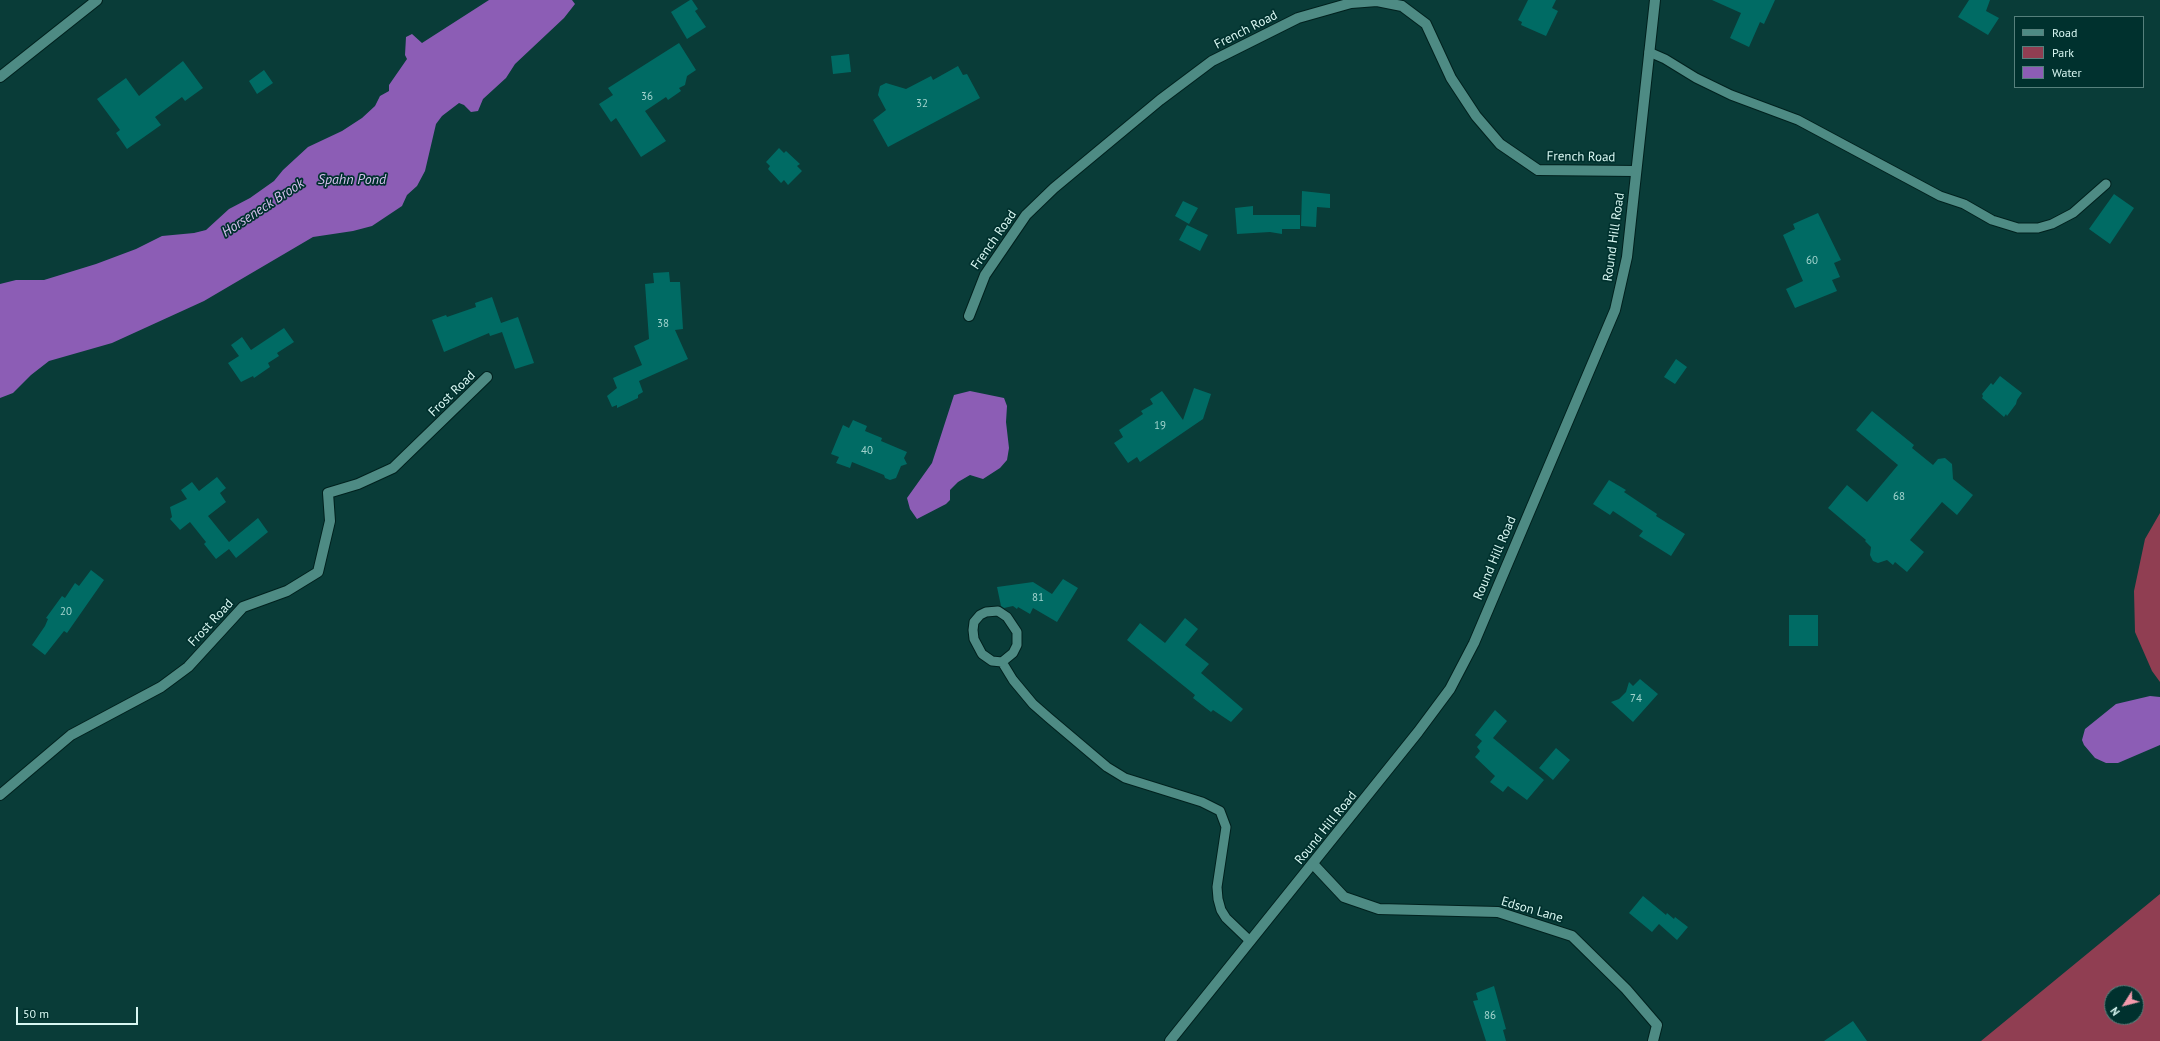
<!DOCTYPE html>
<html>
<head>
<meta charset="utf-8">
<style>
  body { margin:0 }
  #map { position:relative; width:2160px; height:1041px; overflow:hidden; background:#093c38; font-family:"PT Sans",sans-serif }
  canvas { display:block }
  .legend { position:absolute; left:2014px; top:16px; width:130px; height:72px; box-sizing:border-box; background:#00312e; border:1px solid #56807c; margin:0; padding:5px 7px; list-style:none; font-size:12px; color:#d8f7f2 }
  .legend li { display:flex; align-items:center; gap:8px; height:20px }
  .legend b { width:20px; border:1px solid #56807c }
  .north { position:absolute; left:2104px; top:985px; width:40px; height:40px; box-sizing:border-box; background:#00312e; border:1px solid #56807c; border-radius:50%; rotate:234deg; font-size:11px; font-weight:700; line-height:16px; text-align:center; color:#d8f7f2 }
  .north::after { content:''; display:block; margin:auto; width:14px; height:18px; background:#f39aac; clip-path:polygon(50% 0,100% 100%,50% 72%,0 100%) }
  .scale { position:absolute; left:16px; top:1007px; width:122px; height:18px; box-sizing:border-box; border:2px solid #d8f7f2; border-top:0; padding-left:5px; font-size:12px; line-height:14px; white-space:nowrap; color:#d8f7f2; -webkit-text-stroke:3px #00312e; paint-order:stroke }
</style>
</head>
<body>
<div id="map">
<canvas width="2160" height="1041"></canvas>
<ul class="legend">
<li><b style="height:5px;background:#4e8b84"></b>Road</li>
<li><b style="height:11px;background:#903e52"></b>Park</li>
<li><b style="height:11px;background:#8c5db5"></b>Water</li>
</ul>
<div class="north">N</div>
<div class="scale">50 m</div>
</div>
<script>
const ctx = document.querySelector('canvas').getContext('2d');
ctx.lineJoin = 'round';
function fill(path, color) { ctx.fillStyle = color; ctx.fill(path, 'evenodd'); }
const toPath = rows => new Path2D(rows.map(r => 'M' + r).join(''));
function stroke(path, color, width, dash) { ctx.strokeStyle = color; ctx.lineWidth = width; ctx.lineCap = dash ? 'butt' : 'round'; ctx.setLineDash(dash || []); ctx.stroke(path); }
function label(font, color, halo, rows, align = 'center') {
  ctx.font = font + ' "PT Sans",sans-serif'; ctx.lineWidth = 3.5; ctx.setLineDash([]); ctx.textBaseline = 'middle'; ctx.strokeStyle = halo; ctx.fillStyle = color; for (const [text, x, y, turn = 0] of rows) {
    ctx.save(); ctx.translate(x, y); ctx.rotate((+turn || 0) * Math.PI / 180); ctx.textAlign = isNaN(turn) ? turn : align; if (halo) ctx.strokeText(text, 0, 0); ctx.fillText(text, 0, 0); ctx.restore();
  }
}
const green = toPath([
  [2160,513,2160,682,2152,671,2135,632,2134,591,2145,539],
  [2160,894,2160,1041,1981,1041],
  [2112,993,2136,993,2136,1017,2112,1017]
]);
const water = toPath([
  [489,0,572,0,575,4,564,18,515,64,506,78,483,99,478,111,471,112,464,105,459,103,442,116,436,124,425,171,417,186,407,195,402,206,372,226,353,231,313,237,204,301,112,343,49,361,31,375,13,393,0,398,0,284,16,280,44,280,96,264,136,249,162,236,194,233,206,230,229,209,250,198,274,181,283,170,308,147,342,131,362,118,375,106,380,96,389,91,389,85,407,59,405,55,406,37,412,34,422,43],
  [970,391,1004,398,1007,406,1006,422,1009,448,1007,460,1000,468,983,479,970,475,958,482,950,490,950,500,946,504,917,519,910,509,907,498,932,463,954,395],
  [2150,696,2160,697,2160,745,2118,763,2106,763,2095,758,2084,745,2082,740,2085,729,2116,704]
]);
const building = toPath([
  [690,0,692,0,698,9,695,11,706,27,687,39,671,12],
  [1528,0,1556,0,1552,8,1558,11,1546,36,1521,25,1522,22,1518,20],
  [1712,0,1775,0,1764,24,1760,22,1749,47,1730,38,1741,13],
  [1969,0,1990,0,1986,11,1999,18,1988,35,1958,17],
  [679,43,696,70,687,76,685,85,679,88,681,91,668,100,666,97,645,111,666,141,641,157,616,118,611,122,599,104,613,95,608,88],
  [849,54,851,72,833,74,831,56],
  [183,61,203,88,185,101,182,97,155,117,161,125,127,149,116,133,120,130,97,99,126,78,139,96],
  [958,66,963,75,967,74,980,98,888,147,873,120,886,110,878,95,880,86,886,83,906,89,931,76,933,80],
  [264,70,273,83,257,94,249,81],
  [779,148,784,153,786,151,800,164,797,166,802,171,788,185,784,180,781,183,768,169,770,166,766,162],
  [1302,191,1330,194,1330,208,1317,207,1316,227,1301,226],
  [2114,194,2134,208,2110,244,2089,229],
  [1183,201,1198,208,1189,224,1175,216],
  [1253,206,1253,215,1300,215,1300,229,1282,229,1282,234,1270,232,1237,234,1235,208],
  [1818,213,1841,260,1834,263,1840,277,1832,280,1837,291,1795,308,1786,289,1803,281,1783,235,1795,229,1793,224],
  [1187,225,1208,235,1200,251,1179,240],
  [669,272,670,282,680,282,683,329,675,330,688,359,639,381,643,392,638,395,638,398,617,408,617,405,612,407,607,396,617,388,613,378,642,365,634,346,649,339,645,284,654,283,653,273],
  [492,297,501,323,518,317,534,363,515,369,502,332,490,336,489,333,444,352,432,320,446,315,447,317,476,307,475,303],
  [284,328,294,342,277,353,279,356,268,363,270,367,254,378,253,376,241,382,228,363,239,356,231,345,242,337,251,350],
  [1676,359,1687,367,1675,384,1664,377],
  [2000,376,2022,393,2017,400,2016,404,2007,416,2006,414,2004,417,1982,398,1983,396,1982,394,1991,383,1993,385],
  [1194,388,1211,394,1203,419,1140,462,1137,457,1128,463,1114,443,1123,437,1119,430,1143,414,1141,411,1153,404,1150,399,1162,391,1183,420],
  [1872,411,1914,445,1912,448,1933,465,1938,459,1945,458,1952,464,1953,479,1973,495,1957,515,1942,502,1910,540,1924,552,1907,572,1895,562,1893,565,1887,560,1878,563,1873,561,1870,555,1871,547,1865,541,1866,540,1828,508,1847,485,1867,502,1898,465,1856,430],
  [853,420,867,426,865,431,882,438,881,441,907,452,904,458,907,464,901,466,896,478,890,480,885,478,884,475,852,462,850,468,836,463,839,457,831,454,843,425,849,428],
  [217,477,226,488,220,493,226,502,208,516,229,542,258,518,268,532,236,558,229,549,216,559,204,544,206,542,190,522,180,530,170,519,172,517,170,507,187,499,181,490,192,482,199,491],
  [1609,480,1626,490,1624,492,1657,514,1656,516,1685,534,1671,556,1639,536,1643,531,1613,511,1610,515,1593,504],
  [91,570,104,580,67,633,64,631,45,655,32,645,45,626,48,619,46,618,62,596,65,598,75,583,79,586],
  [1063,579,1078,588,1057,622,1033,608,1030,614,1018,607,1017,609,1013,606,1004,608,1001,606,997,587,1033,582,1052,594],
  [1789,615,1818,615,1818,646,1789,646],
  [1185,618,1198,629,1185,645,1209,664,1201,673,1243,709,1231,722,1213,710,1211,712,1193,698,1195,695,1127,640,1140,623,1165,643],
  [1640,679,1658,694,1633,722,1611,702,1619,699,1626,692,1629,682,1633,686],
  [1495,710,1507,721,1493,738,1544,780,1527,800,1508,786,1503,792,1490,782,1495,776,1475,757,1480,751,1477,747,1482,741,1475,735],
  [1556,748,1570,760,1553,780,1539,768],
  [1643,896,1666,915,1667,913,1674,919,1675,917,1688,927,1677,940,1659,924,1652,932,1629,913],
  [1494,986,1506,1029,1503,1030,1506,1041,1486,1041,1473,1001,1478,1000,1476,993],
  [1853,1021,1867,1041,1824,1041]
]);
const lane = toPath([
  [1649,52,1665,59,1696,78,1731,95,1798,120,1940,196,1964,204,1992,220,2018,228,2038,228,2052,224,2073,213,2106,184],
  [1002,662,1013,653,1017,645,1017,632,1007,617,998,611,986,612,980,615,974,622,973,630,974,639,982,654,992,661,1002,662,1013,680,1033,704,1049,718,1107,767,1125,778,1202,802,1220,811,1226,827,1217,887,1218,899,1221,910,1226,918,1250,941]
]);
const street = toPath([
  [969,316,985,275,1026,215,1054,188,1160,100,1212,61,1298,18,1351,3,1377,1,1402,6,1426,24,1451,78,1476,116,1500,144,1538,170,1635,171],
  [0,795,71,735,161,687,188,667,243,607,287,591,318,572,330,521,328,493,358,484,393,468,487,377],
  [1314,865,1344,897,1379,909,1498,912,1572,936,1626,989,1657,1025,1653,1041]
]);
const secondary = toPath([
  [0,77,97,0],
  [1170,1041,1418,732,1450,689,1474,643,1615,310,1627,257,1655,0]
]);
const numberNames = [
  ["36",647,97],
  ["32",922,104],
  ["60",1812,261],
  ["38",663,324],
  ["19",1160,426],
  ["40",867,451],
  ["68",1899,497],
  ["81",1038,598],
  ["20",66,612],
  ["74",1636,699],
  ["86",1490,1016]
];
const streetNames = [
  ["French Road",1246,30,-27],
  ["French Road",1581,157,1],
  ["Round Hill Road",1614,237,-82],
  ["French Road",994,240,-55],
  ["Frost Road",452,394,-44],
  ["Round Hill Road",1495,558,-67],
  ["Frost Road",211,623,-47],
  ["Round Hill Road",1326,828,-51],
  ["Edson Lane",1532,910,16]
];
const waterNames = [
  ["Spahn Pond",352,180],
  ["Horseneck Brook",263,208,-33]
];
fill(green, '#903e52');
fill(water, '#8c5db5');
fill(building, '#006b64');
stroke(lane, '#00211e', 11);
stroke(street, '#00211e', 12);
stroke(secondary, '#00211e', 12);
stroke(lane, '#4e8b84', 9);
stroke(street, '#4e8b84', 10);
stroke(secondary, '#4e8b84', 10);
label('11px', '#a2d4ce', null, numberNames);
label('13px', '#d8f7f2', '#00312e', streetNames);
label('italic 14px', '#d6c0ee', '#00312e', waterNames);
</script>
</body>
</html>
